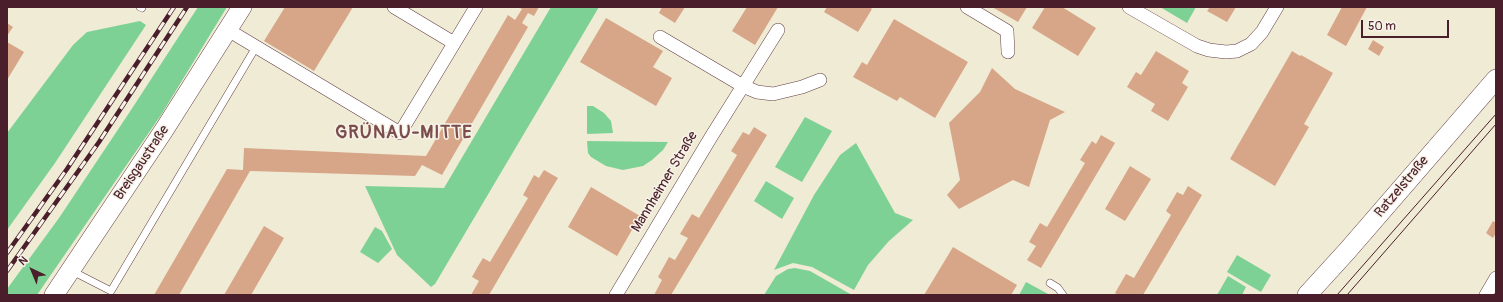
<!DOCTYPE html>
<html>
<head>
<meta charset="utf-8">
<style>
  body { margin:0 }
  #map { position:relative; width:1503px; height:302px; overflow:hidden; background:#f0ebd5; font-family:Pangolin,sans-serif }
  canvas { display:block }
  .frame { position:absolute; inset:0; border:8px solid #4a1f2b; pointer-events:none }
  .north { position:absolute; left:12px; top:250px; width:40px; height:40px; -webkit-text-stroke:3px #f7f3e8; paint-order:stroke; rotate:316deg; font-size:11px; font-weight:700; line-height:16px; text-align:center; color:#4a1f2b }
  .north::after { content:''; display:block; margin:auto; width:14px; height:18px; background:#4a1f2b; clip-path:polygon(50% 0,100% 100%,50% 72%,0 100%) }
  .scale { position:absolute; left:1361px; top:20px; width:88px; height:18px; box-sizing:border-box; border:2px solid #4a1f2b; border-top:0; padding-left:5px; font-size:12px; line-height:14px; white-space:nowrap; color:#4a1f2b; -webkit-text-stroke:3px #f7f3e8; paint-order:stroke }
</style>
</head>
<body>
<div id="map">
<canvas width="1503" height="302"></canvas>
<div class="frame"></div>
<div class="north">N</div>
<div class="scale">50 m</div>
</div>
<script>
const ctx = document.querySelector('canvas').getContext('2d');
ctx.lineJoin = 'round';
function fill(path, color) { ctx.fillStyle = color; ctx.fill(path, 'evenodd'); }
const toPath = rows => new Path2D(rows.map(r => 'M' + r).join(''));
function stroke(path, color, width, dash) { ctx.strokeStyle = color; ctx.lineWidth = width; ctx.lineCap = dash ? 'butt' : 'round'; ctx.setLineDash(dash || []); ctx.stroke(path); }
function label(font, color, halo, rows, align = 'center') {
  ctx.font = font + ' Pangolin,sans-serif'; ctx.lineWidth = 3; ctx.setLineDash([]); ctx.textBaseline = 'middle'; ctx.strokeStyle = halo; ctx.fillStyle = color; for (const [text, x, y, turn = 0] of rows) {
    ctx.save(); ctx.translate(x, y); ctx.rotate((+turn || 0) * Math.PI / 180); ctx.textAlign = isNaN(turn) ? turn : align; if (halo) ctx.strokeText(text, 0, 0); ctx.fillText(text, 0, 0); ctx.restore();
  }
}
const green = toPath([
  [198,7,227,7,161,115,37,295,7,295,7,289,59,218,131,110],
  [551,7,599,7,435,284,431,287,397,255,365,186,444,188],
  [1160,7,1196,7,1187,23],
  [140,21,146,25,55,163,7,230,7,133,73,45,87,32],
  [587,106,593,106,604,113,611,121,613,133,587,134],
  [805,117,832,131,802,182,775,167],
  [587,141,668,142,663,150,652,160,643,166,623,170,606,166,591,157,588,153],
  [856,143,895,213,913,220,889,241,868,265,854,290,812,267,793,263,774,270,814,195,840,155],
  [766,181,794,198,782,219,754,201],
  [375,227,382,231,392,249,378,263,360,252],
  [1237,255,1271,275,1261,292,1227,272],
  [795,268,810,271,852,295,764,295,776,276,788,269],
  [1228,276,1246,287,1242,295,1217,295],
  [1026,282,1050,295,1019,295]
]);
const building = toPath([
  [285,7,353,7,314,71,264,41],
  [518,7,539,7,534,16,528,13,522,23,528,27,442,175,422,165,415,176,250,171,179,295,154,295,227,169,243,170,244,148,426,156,508,15,515,20,522,9],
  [662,7,685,7,675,23,659,13],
  [747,7,778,7,755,45,732,31],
  [827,7,869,7,872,9,858,32,824,12],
  [992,7,1027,7,1018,22],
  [1045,7,1062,7,1096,28,1078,56,1032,28],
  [1210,7,1236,7,1227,22,1207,11],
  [1342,7,1367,7,1346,46,1327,35],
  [606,18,663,51,653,67,672,78,656,106,580,62],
  [894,19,968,62,935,118,900,97,897,101,853,77,862,62,867,65],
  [7,23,13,27,7,36],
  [1373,40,1384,47,1379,56,1368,49],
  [7,42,24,52,7,80],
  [1156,51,1189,71,1182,83,1188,87,1168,121,1151,111,1155,104,1127,87,1136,72,1141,75],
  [1292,51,1300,56,1301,55,1333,73,1304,124,1309,127,1275,186,1230,159],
  [992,68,1015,89,1065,112,1050,120,1029,187,1013,180,959,209,947,195,960,180,949,123,980,92],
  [754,127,767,135,671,295,654,295,662,280,658,277,669,257,675,260,688,238,680,234,692,214,699,218,737,155,731,151,743,132,749,135],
  [1101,135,1115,143,1041,268,1027,260,1036,246,1029,242,1040,223,1047,227,1085,163,1080,160,1092,141,1096,144],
  [1130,166,1151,179,1125,221,1105,209],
  [544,170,558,178,547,196,489,295,471,295,479,281,472,277,477,268,483,258,490,262,528,198,523,195,534,175,539,178],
  [1188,186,1202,195,1143,295,1118,295,1115,293,1126,274,1134,278,1171,215,1166,211,1177,192,1183,195],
  [591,187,640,216,617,256,568,227],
  [1493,221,1496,223,1496,233,1493,238,1486,233],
  [264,226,284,238,251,295,224,295],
  [953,247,1017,285,1011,295,924,295]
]);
const lane = toPath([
  [140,7,142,8],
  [72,271,111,291,256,47],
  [1050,283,1058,288,1063,295]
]);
const street = toPath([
  [394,7,454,43],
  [967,7,1007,31,1008,52],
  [1129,7,1197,46,1209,50,1226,52,1237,51,1251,44,1262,32,1277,7],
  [228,30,400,133,476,7],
  [660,37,743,86,757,92,773,94,802,87,820,80],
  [616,295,711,137,778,30],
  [1486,295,1496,278]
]);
const secondary = toPath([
  [54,295,164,130,242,7],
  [1307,295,1348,250,1496,79]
]);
const tram = toPath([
  [1337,295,1496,114],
  [1347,295,1496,124]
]);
const rail = toPath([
  [7,253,67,169,174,7],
  [7,271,99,142,187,7]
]);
const streetNames = [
  ["Breisgaustraße",142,163,-56],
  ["Mannheimer Straße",665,182,-59],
  ["Ratzelstraße",1402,187,-50]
];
const districtNames = [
  ["GRÜNAU-MITTE",404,133]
];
fill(green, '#7ed194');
fill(building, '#d7a688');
stroke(lane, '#633e44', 8);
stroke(street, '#633e44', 14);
stroke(secondary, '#633e44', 20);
stroke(lane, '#fff', 7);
stroke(street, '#fff', 13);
stroke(secondary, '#fff', 19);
stroke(tram, '#4a1f2b', 1);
stroke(rail, '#4a1f2b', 4.5);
stroke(rail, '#f7f3e8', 3, [9]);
label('14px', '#4a1f2b', '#f7f3e8', streetNames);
ctx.letterSpacing = '1px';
label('bold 18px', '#7b4e4c', '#f7f3e8', districtNames);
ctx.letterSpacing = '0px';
</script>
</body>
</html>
